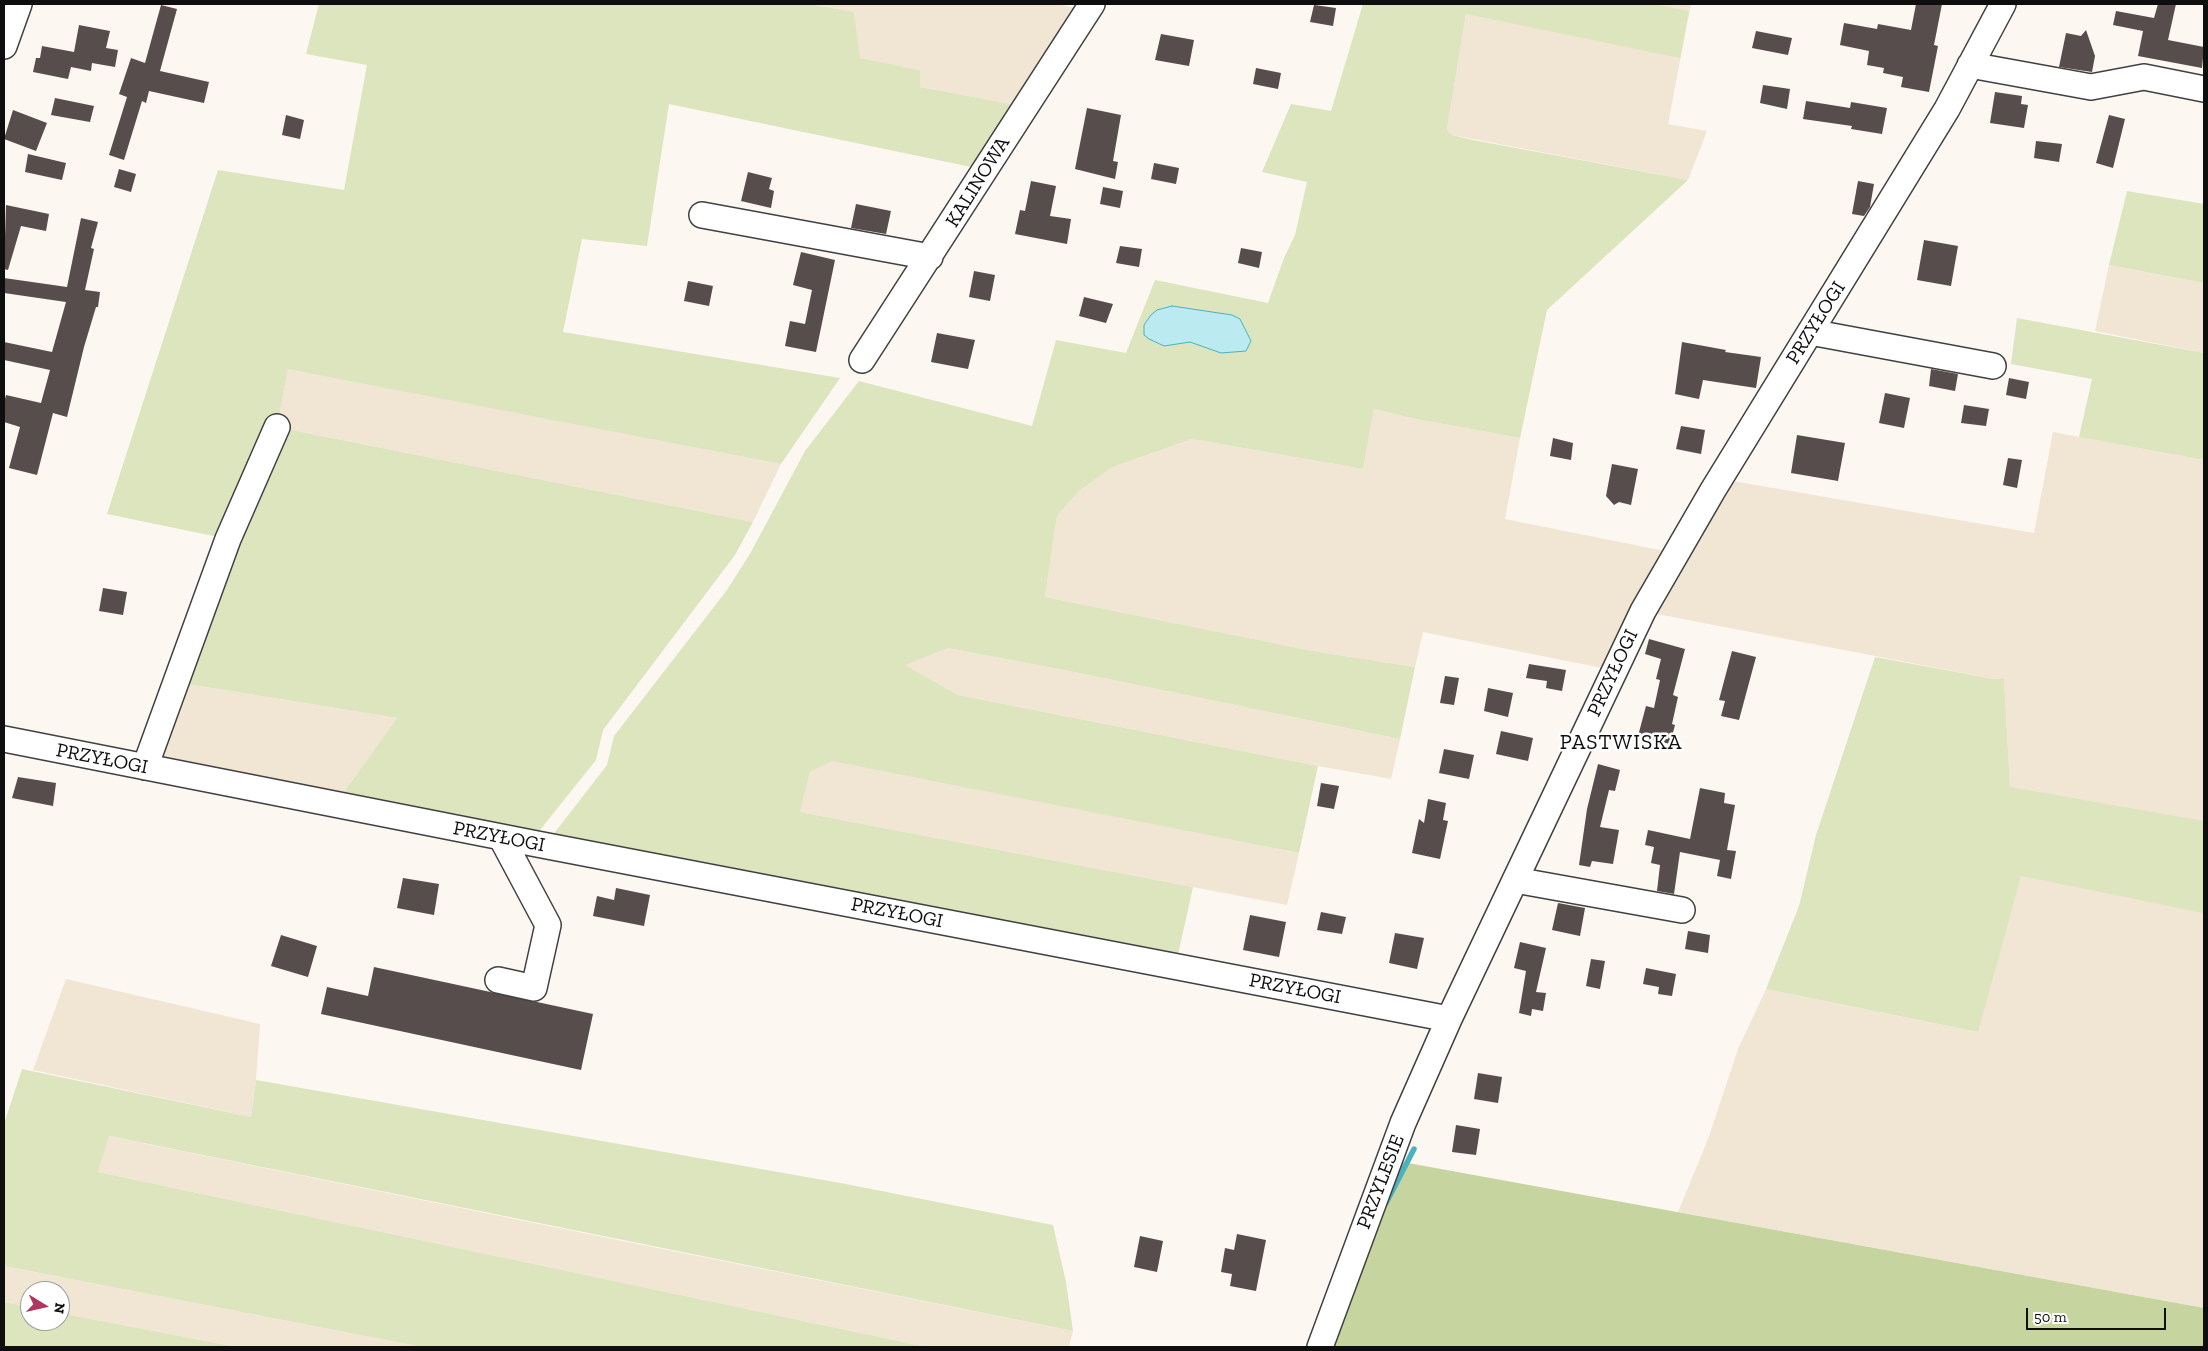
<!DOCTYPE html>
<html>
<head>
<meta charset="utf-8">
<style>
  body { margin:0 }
  #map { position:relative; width:2208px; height:1351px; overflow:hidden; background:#fdf7f1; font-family:"Zilla Slab",serif }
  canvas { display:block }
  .frame { position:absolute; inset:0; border:5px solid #0e0e0e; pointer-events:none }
  .north { position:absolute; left:20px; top:1281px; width:50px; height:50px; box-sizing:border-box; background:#fff; border:1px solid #9f9f9f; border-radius:50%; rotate:99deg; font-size:14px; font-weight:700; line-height:20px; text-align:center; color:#0e0e0e }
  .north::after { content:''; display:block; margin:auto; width:18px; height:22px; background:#b0355f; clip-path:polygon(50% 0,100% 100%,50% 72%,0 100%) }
  .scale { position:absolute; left:2026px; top:1308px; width:140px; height:22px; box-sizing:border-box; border:2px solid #0e0e0e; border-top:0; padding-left:6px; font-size:15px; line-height:18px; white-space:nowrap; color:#0e0e0e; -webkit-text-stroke:4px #fff; paint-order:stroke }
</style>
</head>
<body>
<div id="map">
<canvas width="2208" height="1351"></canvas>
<div class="frame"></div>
<div class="north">N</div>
<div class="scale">50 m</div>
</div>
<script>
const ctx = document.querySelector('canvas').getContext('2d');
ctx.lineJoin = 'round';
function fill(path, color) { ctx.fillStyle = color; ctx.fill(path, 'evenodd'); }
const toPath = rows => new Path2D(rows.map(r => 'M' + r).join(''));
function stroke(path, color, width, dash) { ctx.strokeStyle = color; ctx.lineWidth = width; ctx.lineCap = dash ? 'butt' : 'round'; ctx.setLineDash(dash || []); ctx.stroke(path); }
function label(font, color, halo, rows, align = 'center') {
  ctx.font = font + ' "Zilla Slab",serif'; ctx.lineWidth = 5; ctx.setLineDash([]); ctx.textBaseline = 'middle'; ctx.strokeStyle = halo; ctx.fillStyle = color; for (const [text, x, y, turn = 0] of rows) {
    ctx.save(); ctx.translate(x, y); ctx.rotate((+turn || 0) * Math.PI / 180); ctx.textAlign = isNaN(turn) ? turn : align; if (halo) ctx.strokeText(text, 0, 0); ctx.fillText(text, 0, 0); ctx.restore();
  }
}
const farmland = toPath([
  [809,4,1058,4,1081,9,1017,105,920,87,920,70,859,58,854,12],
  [1413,4,1691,4,1668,124,1707,131,1688,180,1452,135,1447,129,1466,14],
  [2109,265,2204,283,2204,353,2095,331],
  [288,368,781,464,753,522,277,427],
  [1374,409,1411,418,1520,438,1505,519,1665,551,1602,668,1423,632,1415,667,1313,651,1045,597,1057,516,1079,491,1113,467,1192,439,1363,469],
  [2053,432,2204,460,2204,1308,1678,1212,1708,1139,1738,1049,1766,989,1978,1032,2010,787,2004,678,1994,679,1657,614,1733,481,2034,533],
  [948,648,1079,673,1400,739,1391,779,1318,766,958,695,904,665],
  [175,682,397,718,341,796,148,759],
  [832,760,1299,853,1287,905,800,812,810,772],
  [66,979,260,1024,256,1080,251,1117,33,1070],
  [108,1136,608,1238,1073,1331,1069,1347,927,1347,98,1172],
  [4,1266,422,1347,237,1347,60,1313,60,1291,30,1291,30,1307,4,1302]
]);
const green = toPath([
  [319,4,809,4,854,12,860,58,920,70,920,87,1017,105,976,168,669,104,647,246,582,239,563,332,840,378,781,464,288,369,277,427,753,522,735,555,603,730,596,760,536,835,341,796,397,718,175,682,228,539,107,514,218,170,344,190,367,65,306,54],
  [1363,4,1654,4,1689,11,1680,58,1466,14,1447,129,1452,135,1473,140,1688,180,1547,310,1520,438,1411,418,1374,409,1363,469,1192,439,1113,467,1079,491,1057,516,1045,597,1313,651,1415,667,1400,739,1079,673,948,648,905,665,958,695,1318,766,1299,853,832,761,810,772,800,812,1193,887,1177,959,549,840,607,765,614,736,727,590,751,552,805,451,859,381,1032,426,1056,340,1126,353,1155,280,1268,303,1284,258,1295,235,1307,182,1262,172,1291,104,1331,111],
  [2127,191,2204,204,2204,283,2109,265],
  [2017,318,2204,353,2204,460,2079,437,2092,379,2011,364],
  [1875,657,1994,679,2004,678,2010,787,2204,821,2204,913,2021,876,1978,1032,1766,989,1799,906,1816,835],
  [22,1069,251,1117,256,1080,846,1184,1053,1225,1066,1282,1073,1331,109,1136,98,1172,927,1347,422,1347,4,1266,4,1124],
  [4,1302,30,1307,30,1321,60,1321,60,1313,237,1347,4,1347]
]);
const forest = toPath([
  [1397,1161,2204,1308,2204,1347,1329,1347]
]);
const water = toPath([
  [1172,306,1232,315,1240,319,1251,341,1246,351,1221,353,1190,342,1164,346,1149,339,1144,335,1144,325,1151,315,1157,310,1172,306]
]);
const stream = toPath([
  [1386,1203,1414,1149]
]);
const building = toPath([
  [1916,4,1942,4,1934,45,1938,46,1929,92,1901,87,1903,77,1883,73,1884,68,1867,65,1869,51,1840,45,1844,23,1877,29,1878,24,1911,30],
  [2158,4,2176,4,2168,40,2204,47,2202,68,2138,56,2143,31,2113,25,2116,11,2154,18],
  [161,5,177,9,160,71,209,82,204,103,149,91,146,103,142,101,124,160,109,155,127,97,119,94,131,58,145,63],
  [1314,5,1336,8,1333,26,1310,22],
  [79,25,110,31,106,48,118,50,115,67,92,63,91,71,71,67,68,79,33,72,36,58,40,58,42,46,74,52],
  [2086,30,2095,56,2092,72,2059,67,2066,33,2081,36],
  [1756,31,1792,38,1788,55,1752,48],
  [1161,34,1194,40,1189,66,1155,60],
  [1256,68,1281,73,1278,89,1253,84],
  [1763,85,1790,89,1787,109,1760,103],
  [1995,92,2022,96,2021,104,2028,105,2024,128,1990,123],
  [55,98,94,106,90,122,51,115],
  [1806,101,1850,108,1851,102,1887,108,1882,134,1851,129,1852,126,1803,119],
  [1087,108,1121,115,1113,161,1118,162,1115,179,1075,169],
  [13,110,47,123,36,151,4,139],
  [286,115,304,120,300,139,282,135],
  [2109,115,2125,119,2113,168,2096,163],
  [2036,141,2062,144,2059,162,2034,158],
  [28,154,66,163,62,180,25,172],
  [1154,163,1179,168,1176,184,1151,179],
  [119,169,136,174,131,192,114,187],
  [748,172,772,178,769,189,774,191,771,208,741,201],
  [1031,181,1056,186,1050,216,1071,219,1067,244,1015,234,1020,210,1025,211],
  [1858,181,1874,184,1870,207,1864,216,1852,214],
  [1103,187,1123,191,1120,208,1100,204],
  [856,204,891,211,886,234,851,228],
  [6,205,49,214,46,231,21,226,8,270,4,269],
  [81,218,98,222,91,248,94,249,85,290,100,292,98,307,96,307,84,347,67,417,53,413,37,475,9,468,20,427,4,422,4,403,6,395,41,403,50,370,4,360,4,342,52,352,66,302,4,293,4,278,67,287],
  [1924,240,1958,246,1951,286,1917,280],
  [1120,246,1142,249,1139,267,1116,263],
  [1241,248,1262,252,1259,268,1238,263],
  [801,252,835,260,816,352,785,346,790,321,805,324,812,290,793,285],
  [974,271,995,275,990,301,969,297],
  [688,281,713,286,709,306,684,301],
  [1084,297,1113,304,1106,323,1079,316],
  [937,333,975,340,968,369,931,362],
  [1682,342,1726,350,1725,352,1761,357,1756,388,1703,380,1699,399,1675,394],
  [1931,369,1958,374,1955,391,1929,386],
  [2009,378,2029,382,2026,399,2006,395],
  [1885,393,1910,398,1904,428,1879,423],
  [1964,405,1989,409,1986,426,1961,423],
  [1681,426,1705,430,1701,454,1676,449],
  [1797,435,1845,443,1838,481,1791,473],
  [1553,438,1573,443,1571,460,1550,456],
  [2008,458,2022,460,2017,488,2003,485],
  [1612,464,1638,469,1631,505,1619,502,1614,505,1606,496],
  [103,588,127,592,123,615,99,611],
  [1649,639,1685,649,1673,695,1678,697,1672,724,1675,725,1670,744,1638,736,1646,706,1654,708,1660,680,1656,679,1661,659,1645,654],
  [1732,651,1756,657,1739,720,1721,716,1725,701,1719,700],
  [1529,664,1566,670,1562,691,1546,688,1547,681,1526,678],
  [1445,676,1459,678,1454,705,1440,703],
  [1488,688,1513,693,1508,717,1484,711],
  [1501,731,1533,738,1528,761,1496,754],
  [1444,749,1474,755,1469,779,1439,773],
  [1598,764,1620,770,1615,791,1609,790,1600,827,1619,830,1613,864,1592,861,1590,867,1579,865,1587,809],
  [18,777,56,783,53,806,12,798],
  [1321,783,1339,786,1334,809,1317,806],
  [1700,788,1725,793,1724,803,1735,805,1727,850,1736,851,1731,879,1717,876,1720,860,1680,852,1674,894,1657,891,1660,865,1651,863,1654,847,1645,845,1648,830,1690,839],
  [1428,799,1446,803,1443,820,1448,821,1440,859,1412,853,1419,819,1424,823],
  [403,878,439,884,434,915,397,908],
  [616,888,650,895,644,926,593,916,597,896,614,900],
  [1558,903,1585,908,1580,936,1552,930],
  [1321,912,1346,917,1342,934,1317,930],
  [1250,915,1286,922,1279,957,1243,950],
  [1688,931,1710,935,1708,953,1685,949],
  [1395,933,1424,938,1417,969,1389,963],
  [281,935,317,946,308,977,271,966],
  [1520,942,1546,948,1536,992,1546,993,1543,1011,1532,1009,1531,1016,1519,1013,1526,971,1514,968],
  [1591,959,1605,961,1600,989,1586,986],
  [374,967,593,1014,581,1070,321,1014,327,987,368,996],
  [1646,968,1676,974,1672,996,1658,994,1659,987,1643,984],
  [1478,1073,1502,1077,1498,1103,1474,1099],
  [1456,1125,1480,1129,1476,1155,1452,1152],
  [1237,1234,1266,1240,1256,1291,1230,1286,1232,1274,1221,1272,1225,1248,1234,1250],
  [1140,1236,1163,1241,1157,1272,1134,1267]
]);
const minor = toPath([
  [4,46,19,4],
  [1970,65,2091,87,2144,77,2204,89],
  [702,215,930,257],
  [1810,332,1993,366],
  [862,360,1092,4],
  [4,739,537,844,1449,1019,1643,611,1713,490,1947,109,2003,4],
  [145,767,228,539,277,427],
  [1515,880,1682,910],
  [498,980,534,988,548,925,501,837],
  [1320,1347,1403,1123,1449,1019]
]);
const streetNames = [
  ["KALINOWA",978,182,-58],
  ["PRZYŁOGI",1816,323,-58],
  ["PRZYŁOGI",1613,673,-65],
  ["PRZYŁOGI",102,759,11],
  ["PRZYŁOGI",499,837,11],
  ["PRZYŁOGI",897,913,11],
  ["PRZYŁOGI",1295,989,11],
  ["PRZYLESIE",1381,1182,-69]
];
const neighbourhoodNames = [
  ["PASTWISKA",1621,743]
];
fill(farmland, '#f1e6d3');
fill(green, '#dde5be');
fill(forest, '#c6d49f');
fill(water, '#bbebf0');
stroke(water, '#4ab2bf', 1);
stroke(stream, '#4ab2bf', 5.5);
fill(building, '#564d4c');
stroke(minor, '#414141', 28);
stroke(minor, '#fff', 25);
label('20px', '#0e0e0e', '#fff', streetNames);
ctx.letterSpacing = '1px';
label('21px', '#0e0e0e', '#fff', neighbourhoodNames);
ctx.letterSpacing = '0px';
</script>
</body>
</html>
